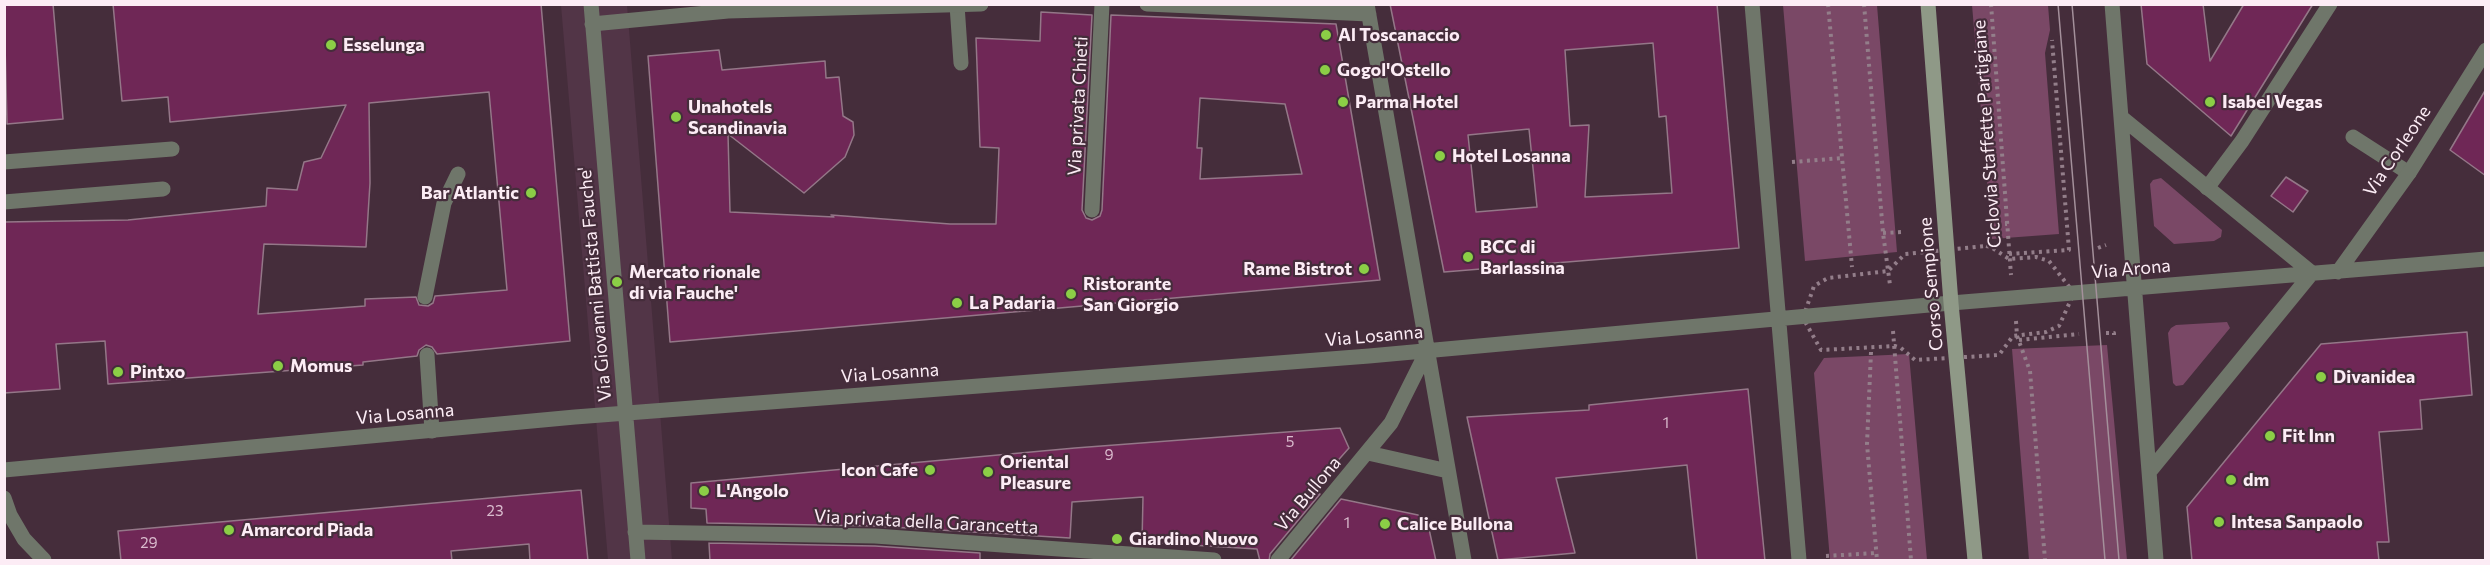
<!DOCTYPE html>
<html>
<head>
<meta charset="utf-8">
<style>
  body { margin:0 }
  #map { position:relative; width:2490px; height:565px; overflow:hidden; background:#452d3b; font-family:Commissioner,sans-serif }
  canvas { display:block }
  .frame { position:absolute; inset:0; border:6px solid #fcecf5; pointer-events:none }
</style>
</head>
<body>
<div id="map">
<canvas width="2490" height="565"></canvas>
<div class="frame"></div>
</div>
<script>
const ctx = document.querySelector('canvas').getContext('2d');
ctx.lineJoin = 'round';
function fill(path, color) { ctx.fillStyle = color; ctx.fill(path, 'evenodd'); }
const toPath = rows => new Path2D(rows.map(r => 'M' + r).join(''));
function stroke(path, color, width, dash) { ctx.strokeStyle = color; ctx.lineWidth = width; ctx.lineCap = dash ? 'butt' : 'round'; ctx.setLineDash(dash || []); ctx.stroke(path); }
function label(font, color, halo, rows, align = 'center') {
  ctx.font = font + ' Commissioner,sans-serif'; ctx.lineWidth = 4.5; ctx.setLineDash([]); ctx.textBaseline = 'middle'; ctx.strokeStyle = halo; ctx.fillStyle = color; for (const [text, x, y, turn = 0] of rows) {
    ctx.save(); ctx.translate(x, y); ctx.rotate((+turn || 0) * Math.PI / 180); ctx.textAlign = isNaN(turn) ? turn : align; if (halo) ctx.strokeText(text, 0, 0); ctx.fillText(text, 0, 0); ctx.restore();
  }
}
const built = toPath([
  [561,5,627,5,672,560,608,560]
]);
const green = toPath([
  [1783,5,1877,5,1897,252,1805,261],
  [1972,5,2048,5,2050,30,2045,53,2059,234,1992,239],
  [2161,178,2222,230,2221,237,2214,241,2174,244,2154,226,2150,184,2153,180],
  [2227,322,2230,328,2183,385,2176,386,2173,383,2168,333,2171,328,2176,325],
  [2107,345,2127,560,2029,560,2012,349],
  [1909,354,1927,560,1830,560,1814,373,1824,358]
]);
const building = toPath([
  [4,4,53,4,63,119,7,124,4,4],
  [113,4,541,4,570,341,437,354,432,347,426,345,419,350,417,356,363,362,363,365,108,384,105,341,56,344,60,389,4,393,4,222,128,220,266,206,267,188,297,190,304,162,321,158,346,105,170,122,168,97,122,101,113,4],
  [489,92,507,290,435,296,433,303,428,306,419,305,416,297,365,299,365,306,258,314,264,244,366,247,370,183,369,103,489,92],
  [1390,4,1717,4,1739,248,1444,272,1390,4],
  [1653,43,1659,117,1666,116,1672,193,1585,197,1589,125,1570,126,1565,50,1653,43],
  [1529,129,1537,207,1476,212,1468,135,1529,129],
  [2141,4,2203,4,2210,61,2244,4,2313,4,2231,136,2147,64,2141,4],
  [1041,12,1092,15,1082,210,1086,218,1092,220,1100,216,1102,210,1111,15,1336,24,1380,280,670,342,648,56,719,50,722,70,825,61,826,78,839,77,843,116,853,122,854,135,845,157,804,193,728,134,730,212,834,217,831,215,950,224,996,224,999,148,980,147,976,38,1040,41,1041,12],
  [1200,98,1285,104,1302,174,1200,179,1202,148,1197,148,1200,98],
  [2486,89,2486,176,2450,150,2486,89],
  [2286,177,2308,191,2293,212,2271,196,2286,177],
  [2467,332,2472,395,2420,400,2422,429,2379,432,2389,542,2377,542,2379,561,2192,561,2187,507,2321,344,2467,332],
  [1748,389,1765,561,1697,561,1687,465,1556,478,1575,553,1498,560,1467,417,1589,410,1589,405,1748,389],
  [1340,428,1349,448,1310,492,1320,494,1270,554,1269,561,1260,561,1257,549,1142,542,1143,497,1072,502,1070,538,875,526,707,523,706,509,691,508,691,483,1075,448,1340,428],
  [581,490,588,561,530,561,529,544,451,551,452,561,121,561,118,531,581,490],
  [1341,499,1418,515,1426,521,1429,529,1436,561,1290,561,1341,499],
  [709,543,875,546,980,553,980,561,710,561,709,543]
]);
const path = toPath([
  [1828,4,1852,267],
  [1864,4,1883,233,1890,285],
  [1991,4,2011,275],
  [1792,162,1843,158],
  [1990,225,2007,224],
  [1883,233,1903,232],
  [1986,246,1991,247,2009,259,2036,257,2049,261,2074,293,2059,326,2046,332,2013,336,1999,355,1915,360,1901,348,1895,346,1821,350,1803,318,1814,286,1828,278,1888,271,1905,254,1986,246],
  [2098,248,2106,245],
  [2009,254,2069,250,2052,40],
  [2016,321,2017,336,2030,371,2045,560],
  [1893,331,1911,560],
  [2106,333,2114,333,2114,335],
  [2019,340,2079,334],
  [1871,352,1867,444,1877,560],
  [1826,556,1876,553]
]);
const service = toPath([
  [957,5,961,63],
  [2353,137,2409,173],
  [4,162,172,149],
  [2207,188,2242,141,2330,4],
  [4,202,163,189],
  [425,297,444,203,458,174],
  [427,355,432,431]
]);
const minor = toPath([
  [591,4,638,560],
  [1147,4,1369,14],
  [1367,4,1464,560],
  [1752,4,1799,560],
  [2112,4,2156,560],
  [592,24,728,11,981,4],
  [2121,117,2312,273],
  [1092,210,1102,4],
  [2338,272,2409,173,2486,50],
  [1368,453,1448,471],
  [4,470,575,417,1369,356,1951,303,2486,259],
  [2150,471,2312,273],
  [4,498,10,515,24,539,44,560],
  [635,532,875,536,1214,560],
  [1278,560,1391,423,1427,351]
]);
const secondary = toPath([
  [1928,4,1951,303,1975,560]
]);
const tram = toPath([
  [2058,4,2105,560],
  [2072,4,2119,560]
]);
const markers = [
  [1326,35,6,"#8bce46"],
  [331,45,6,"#8bce46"],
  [1325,70,6,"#8bce46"],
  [1343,102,6,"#8bce46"],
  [2210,102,6,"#8bce46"],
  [676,117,6,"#8bce46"],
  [1440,156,6,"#8bce46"],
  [531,193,6,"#8bce46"],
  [1468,257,6,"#8bce46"],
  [1364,269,6,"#8bce46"],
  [617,282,6,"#8bce46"],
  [1071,294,6,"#8bce46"],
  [957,303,6,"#8bce46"],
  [278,366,6,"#8bce46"],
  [118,372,6,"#8bce46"],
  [2321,377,6,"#8bce46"],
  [2270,436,6,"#8bce46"],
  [930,470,6,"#8bce46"],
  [988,472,6,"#8bce46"],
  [2231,480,6,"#8bce46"],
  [704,491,6,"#8bce46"],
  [2219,522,6,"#8bce46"],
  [1385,524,6,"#8bce46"],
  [229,530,6,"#8bce46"],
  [1117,539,6,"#8bce46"]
];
const numberNames = [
  ["1",1666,423],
  ["5",1290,442],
  ["9",1109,455],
  ["23",495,511],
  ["1",1347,523],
  ["29",149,543]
];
const poiNames = [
  ["Al Toscanaccio",1338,35],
  ["Esselunga",343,45],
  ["Gogol'Ostello",1337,70],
  ["Parma Hotel",1355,102],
  ["Isabel Vegas",2222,102],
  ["Unahotels",688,107],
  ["Scandinavia",688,128],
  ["Hotel Losanna",1452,156],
  ["Bar Atlantic",519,193,"right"],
  ["BCC di",1480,247],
  ["Barlassina",1480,268],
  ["Rame Bistrot",1352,269,"right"],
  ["Mercato rionale",629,272],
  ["di via Fauche'",629,293],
  ["Ristorante",1083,284],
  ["San Giorgio",1083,305],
  ["La Padaria",969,303],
  ["Momus",290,366],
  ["Pintxo",130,372],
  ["Divanidea",2333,377],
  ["Fit Inn",2282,436],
  ["Oriental",1000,462],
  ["Pleasure",1000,483],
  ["Icon Cafe",918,470,"right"],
  ["dm",2243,480],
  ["L'Angolo",716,491],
  ["Intesa Sanpaolo",2231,522],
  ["Calice Bullona",1397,524],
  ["Amarcord Piada",241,530],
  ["Giardino Nuovo",1129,539]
];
const streetNames = [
  ["Via privata Chieti",1078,106,-87],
  ["Ciclovia Staffette Partigiane",1987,134,-94],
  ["Via Corleone",2397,151,-56],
  ["Via Arona",2131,269,-5],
  ["Via Giovanni Battista Fauche'",595,284,-95],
  ["Corso Sempione",1931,284,-95],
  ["Via Losanna",1374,336,-5],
  ["Via Losanna",890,373,-4],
  ["Via Losanna",405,414,-5],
  ["Via Bullona",1308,494,-50],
  ["Via privata della Garancetta",926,522,3]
];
fill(built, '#523547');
fill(green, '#7a4866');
fill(building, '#6f2756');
stroke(building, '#947788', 1.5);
stroke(path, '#937e8a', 4, [3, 4.5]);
stroke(service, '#6f766a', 15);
stroke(minor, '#6f766a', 15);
stroke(secondary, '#8f9987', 15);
stroke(tram, '#a4909b', 1.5);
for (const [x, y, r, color] of markers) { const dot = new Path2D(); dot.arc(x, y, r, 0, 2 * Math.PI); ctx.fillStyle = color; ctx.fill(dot); stroke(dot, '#452d3b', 2); }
label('15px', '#d9bbcd', null, numberNames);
label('bold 18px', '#fcecf5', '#452d3b', poiNames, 'left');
label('18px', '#fcecf5', '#452d3b', streetNames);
</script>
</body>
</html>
